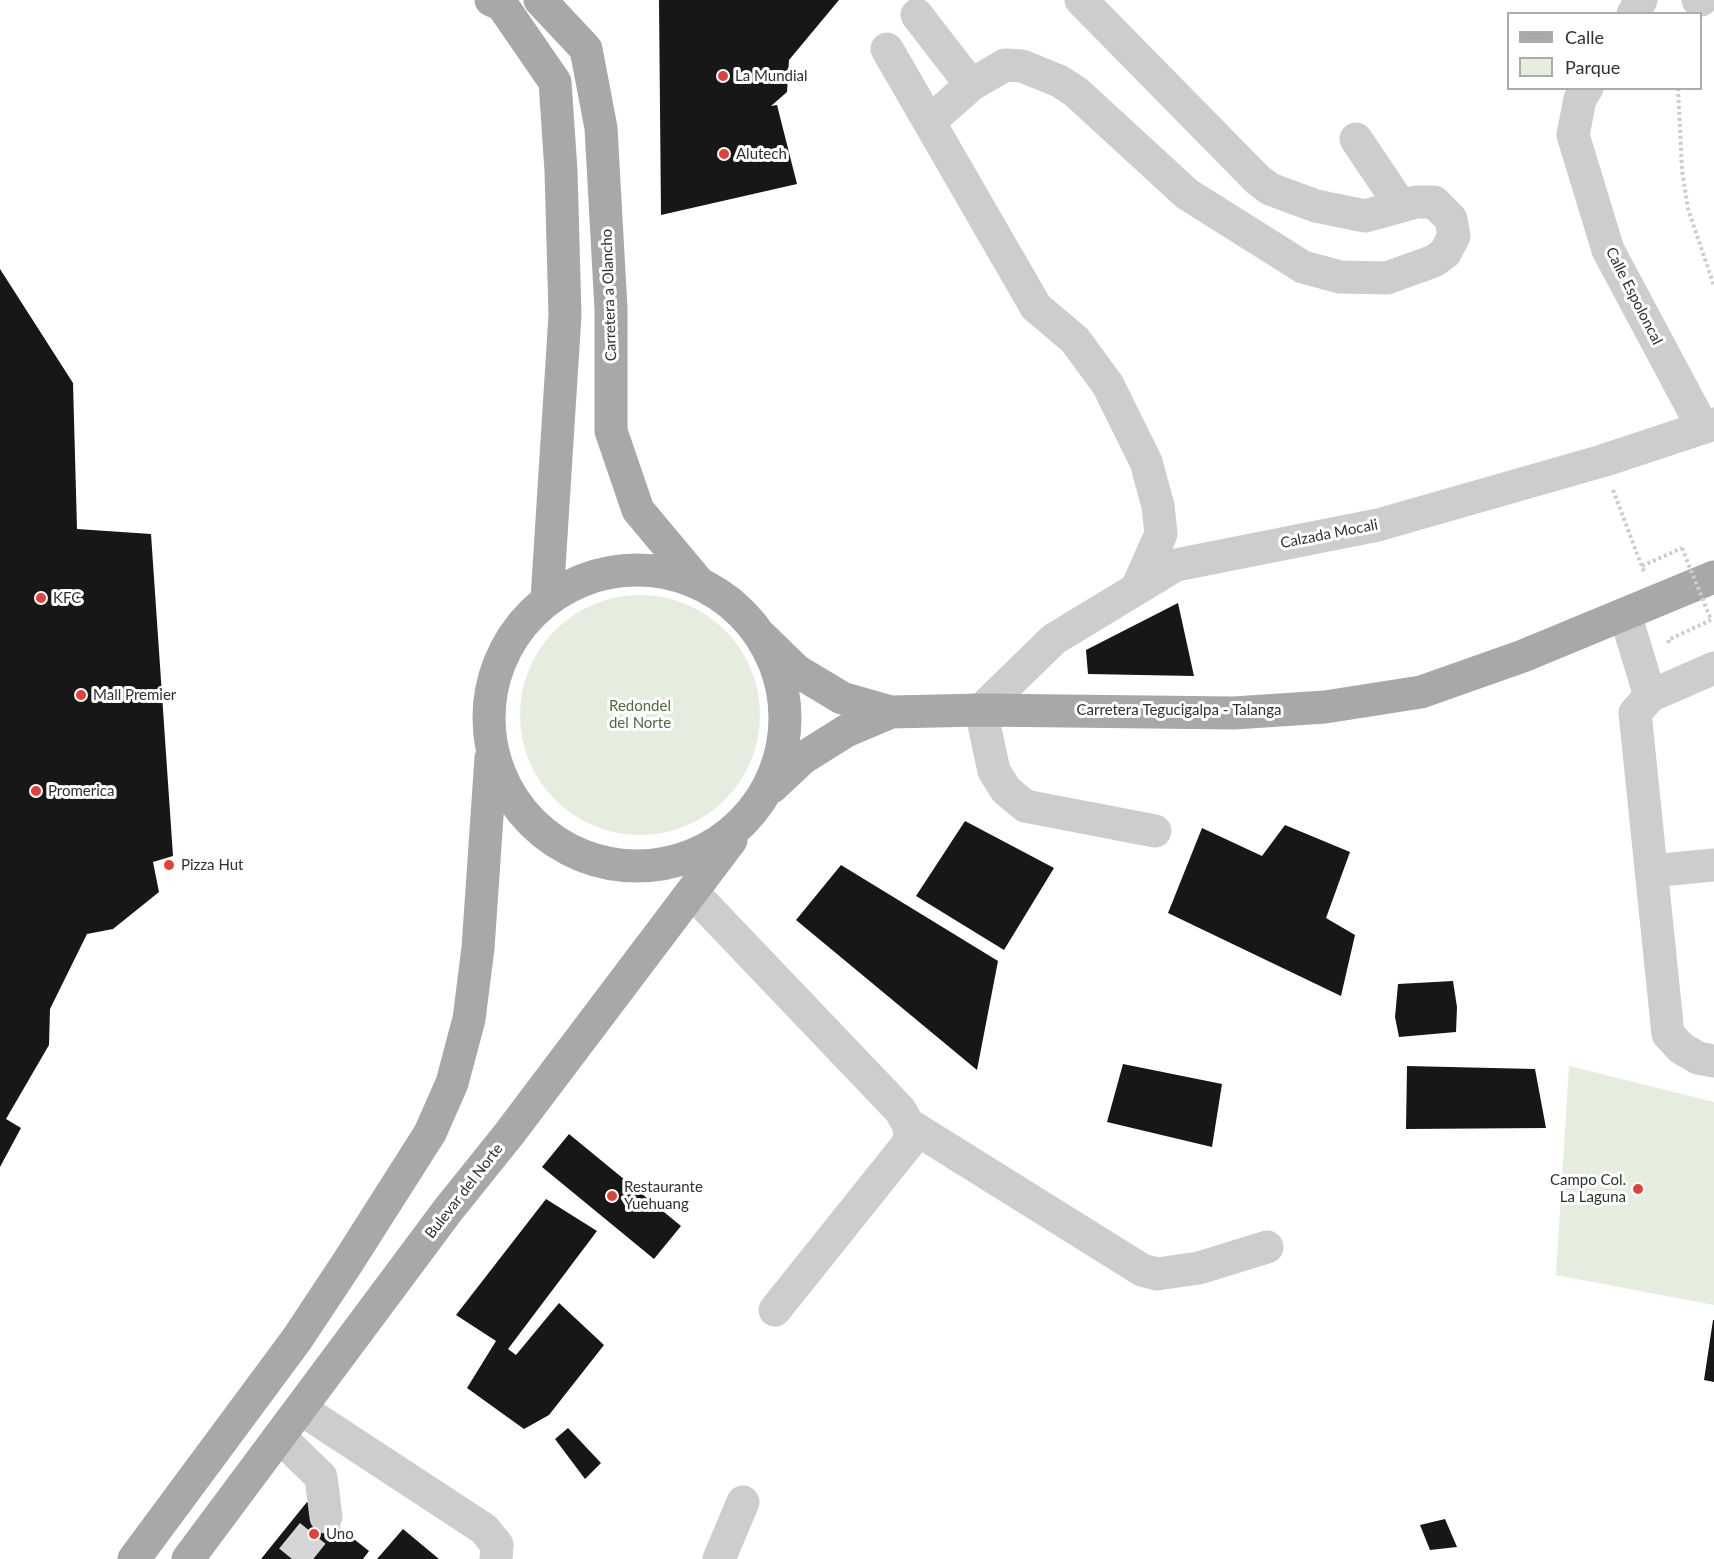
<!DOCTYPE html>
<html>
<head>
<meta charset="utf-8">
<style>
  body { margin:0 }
  #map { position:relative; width:1714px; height:1559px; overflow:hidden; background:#fff; font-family:Lato,sans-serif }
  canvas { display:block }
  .legend { position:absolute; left:1507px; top:12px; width:195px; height:78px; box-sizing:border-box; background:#fff; border:2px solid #acacac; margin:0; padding:8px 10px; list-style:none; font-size:18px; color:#303030 }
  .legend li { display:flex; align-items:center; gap:12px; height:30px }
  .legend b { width:30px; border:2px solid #acacac }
</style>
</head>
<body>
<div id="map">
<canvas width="1714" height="1559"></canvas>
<ul class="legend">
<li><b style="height:8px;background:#a8a8a8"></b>Calle</li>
<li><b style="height:16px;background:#e5eddf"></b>Parque</li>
</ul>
</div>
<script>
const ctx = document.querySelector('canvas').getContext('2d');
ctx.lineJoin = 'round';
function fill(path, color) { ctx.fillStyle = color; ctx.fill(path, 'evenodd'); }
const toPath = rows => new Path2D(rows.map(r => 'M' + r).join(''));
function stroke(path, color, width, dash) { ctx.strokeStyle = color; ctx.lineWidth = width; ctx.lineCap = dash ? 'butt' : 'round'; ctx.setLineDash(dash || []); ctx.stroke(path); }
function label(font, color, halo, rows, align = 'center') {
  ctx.font = font + ' Lato,sans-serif'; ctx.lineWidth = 6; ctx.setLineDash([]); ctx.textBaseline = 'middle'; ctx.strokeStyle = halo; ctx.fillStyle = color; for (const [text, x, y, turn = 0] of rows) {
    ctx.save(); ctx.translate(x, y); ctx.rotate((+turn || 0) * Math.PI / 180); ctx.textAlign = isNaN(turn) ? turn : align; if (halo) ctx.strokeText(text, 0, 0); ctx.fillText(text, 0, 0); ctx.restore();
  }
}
const green = toPath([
  '520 715a120 120 0 1 1 240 0a120 120 0 1 1-240 0Z',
  [1569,1066,1714,1102,1714,1305,1556,1275]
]);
const building = toPath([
  [659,0,839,0,789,60,787,92,771,106,777,105,797,184,661,215],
  [0,269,73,383,77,529,151,534,173,856,153,862,159,892,113,929,87,934,50,1009,49,1045,6,1119,21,1128,0,1167],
  [1178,603,1194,676,1088,674,1086,650],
  [965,821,1054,868,1004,950,916,896],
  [1285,825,1350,852,1326,918,1355,935,1341,996,1168,913,1202,828,1262,856],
  [841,865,998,961,977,1070,796,920],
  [1453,981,1457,1007,1456,1032,1399,1037,1395,1017,1398,984],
  [1123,1064,1222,1084,1212,1147,1107,1122],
  [1407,1066,1535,1069,1546,1128,1406,1129],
  [569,1134,681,1226,654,1259,542,1167],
  [546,1199,597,1231,508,1349,516,1355,559,1303,604,1345,549,1415,524,1429,467,1388,496,1341,456,1315],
  [1713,1320,1714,1320,1714,1382,1704,1380],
  [568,1428,601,1463,585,1479,555,1439],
  [307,1502,369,1551,363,1559,261,1559],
  [1445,1519,1457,1547,1430,1550,1420,1525],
  [403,1529,439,1559,377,1559]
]);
const minorTunnel = toPath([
  [292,1559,326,1517]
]);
const path = toPath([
  [1678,88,1682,170,1688,209,1714,286],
  [1613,490,1644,572],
  [1642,566,1682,548],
  [1669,643,1668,640,1711,620]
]);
const minor = toPath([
  [1698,0,1701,0],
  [1633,14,1641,0],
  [917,15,971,85],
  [887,49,1036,307,1075,340,1108,385,1146,462,1158,506,1161,534,1137,588],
  [1587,88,1580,99,1573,135,1608,250,1703,428],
  [929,122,971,85,1005,65,1022,66,1059,81,1076,92,1187,194,1303,267,1340,277,1387,278,1434,261,1445,253,1454,236,1451,219,1434,202,1416,202,1365,216,1316,206,1270,189,1258,180,1081,0],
  [1356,139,1401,206],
  [1625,614,1650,696],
  [1714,668,1650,696,1635,713,1668,1034,1681,1048,1698,1058,1714,1061],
  [1155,831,1025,806,1006,790,994,771,981,710,1054,639,1176,565,1378,525,1602,461,1714,424],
  [1651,871,1714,865],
  [692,892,900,1110,908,1124,911,1140,775,1310],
  [908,1124,1142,1270,1157,1274,1199,1268,1267,1247],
  [301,1409,484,1529,497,1545,496,1559],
  [280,1437,321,1477,326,1517],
  [719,1559,743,1502]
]);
const major = toPath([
  [491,0,502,5,555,82,561,171,565,315,547,599],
  [540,0,586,49,601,128,611,309,611,431,638,510,699,583],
  '489 718a148 148 0 1 1 296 0a148 148 0 1 1-296 0Z',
  [760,635,797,671,842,698,891,712,981,710,1234,713,1325,707,1421,692,1523,656,1714,577],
  [772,787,803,758,846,731,891,712],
  [134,1559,297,1339,348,1262,430,1133,452,1083,469,1019,478,948,491,758],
  [188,1559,448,1210,509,1134,731,840]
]);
const pathBridge = toPath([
  [1682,548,1711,620]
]);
const markers = [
  [723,76,6,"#e24138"],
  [724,154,6,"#e24138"],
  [41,598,6,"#e24138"],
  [81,695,6,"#e24138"],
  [36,791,6,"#e24138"],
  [169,865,6,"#e24138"],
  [1638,1189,6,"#e24138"],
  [612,1196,6,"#e24138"],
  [314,1534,6,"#e24138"]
];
const poiNames = [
  ["La Mundial",735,76],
  ["Alutech",736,154],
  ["KFC",53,598],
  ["Mall Premier",93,695],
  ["Promerica",48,791],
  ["Pizza Hut",181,865],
  ["Campo Col.",1626,1180,"right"],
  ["La Laguna",1626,1197,"right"],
  ["Restaurante",624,1187],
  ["Yuehuang",624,1204],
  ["Uno",326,1534]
];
const streetNames = [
  ["Carretera a Olancho",609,295,-92],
  ["Calle Espoloncal",1634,296,63],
  ["Calzada Mocali",1329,534,-11],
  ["Carretera Tegucigalpa - Talanga",1179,710],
  ["Bulevar del Norte",464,1191,-52]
];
const parkNames = [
  ["Redondel",640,706],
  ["del Norte",640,723]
];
fill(green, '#e5eddf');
fill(building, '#171717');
stroke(minorTunnel, '#d6d6d6', 33, [33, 16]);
stroke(path, '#cdcdcd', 4, [3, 3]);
stroke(minor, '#cdcdcd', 33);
stroke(major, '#a8a8a8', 33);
stroke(pathBridge, '#cdcdcd', 4, [3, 3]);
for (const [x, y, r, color] of markers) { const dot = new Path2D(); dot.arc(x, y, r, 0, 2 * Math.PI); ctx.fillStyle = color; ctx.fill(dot); stroke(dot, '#fff', 2); }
label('15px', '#303030', '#fff', poiNames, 'left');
label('15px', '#303030', '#fff', streetNames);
label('15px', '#4e6c3e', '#fff', parkNames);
</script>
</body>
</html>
